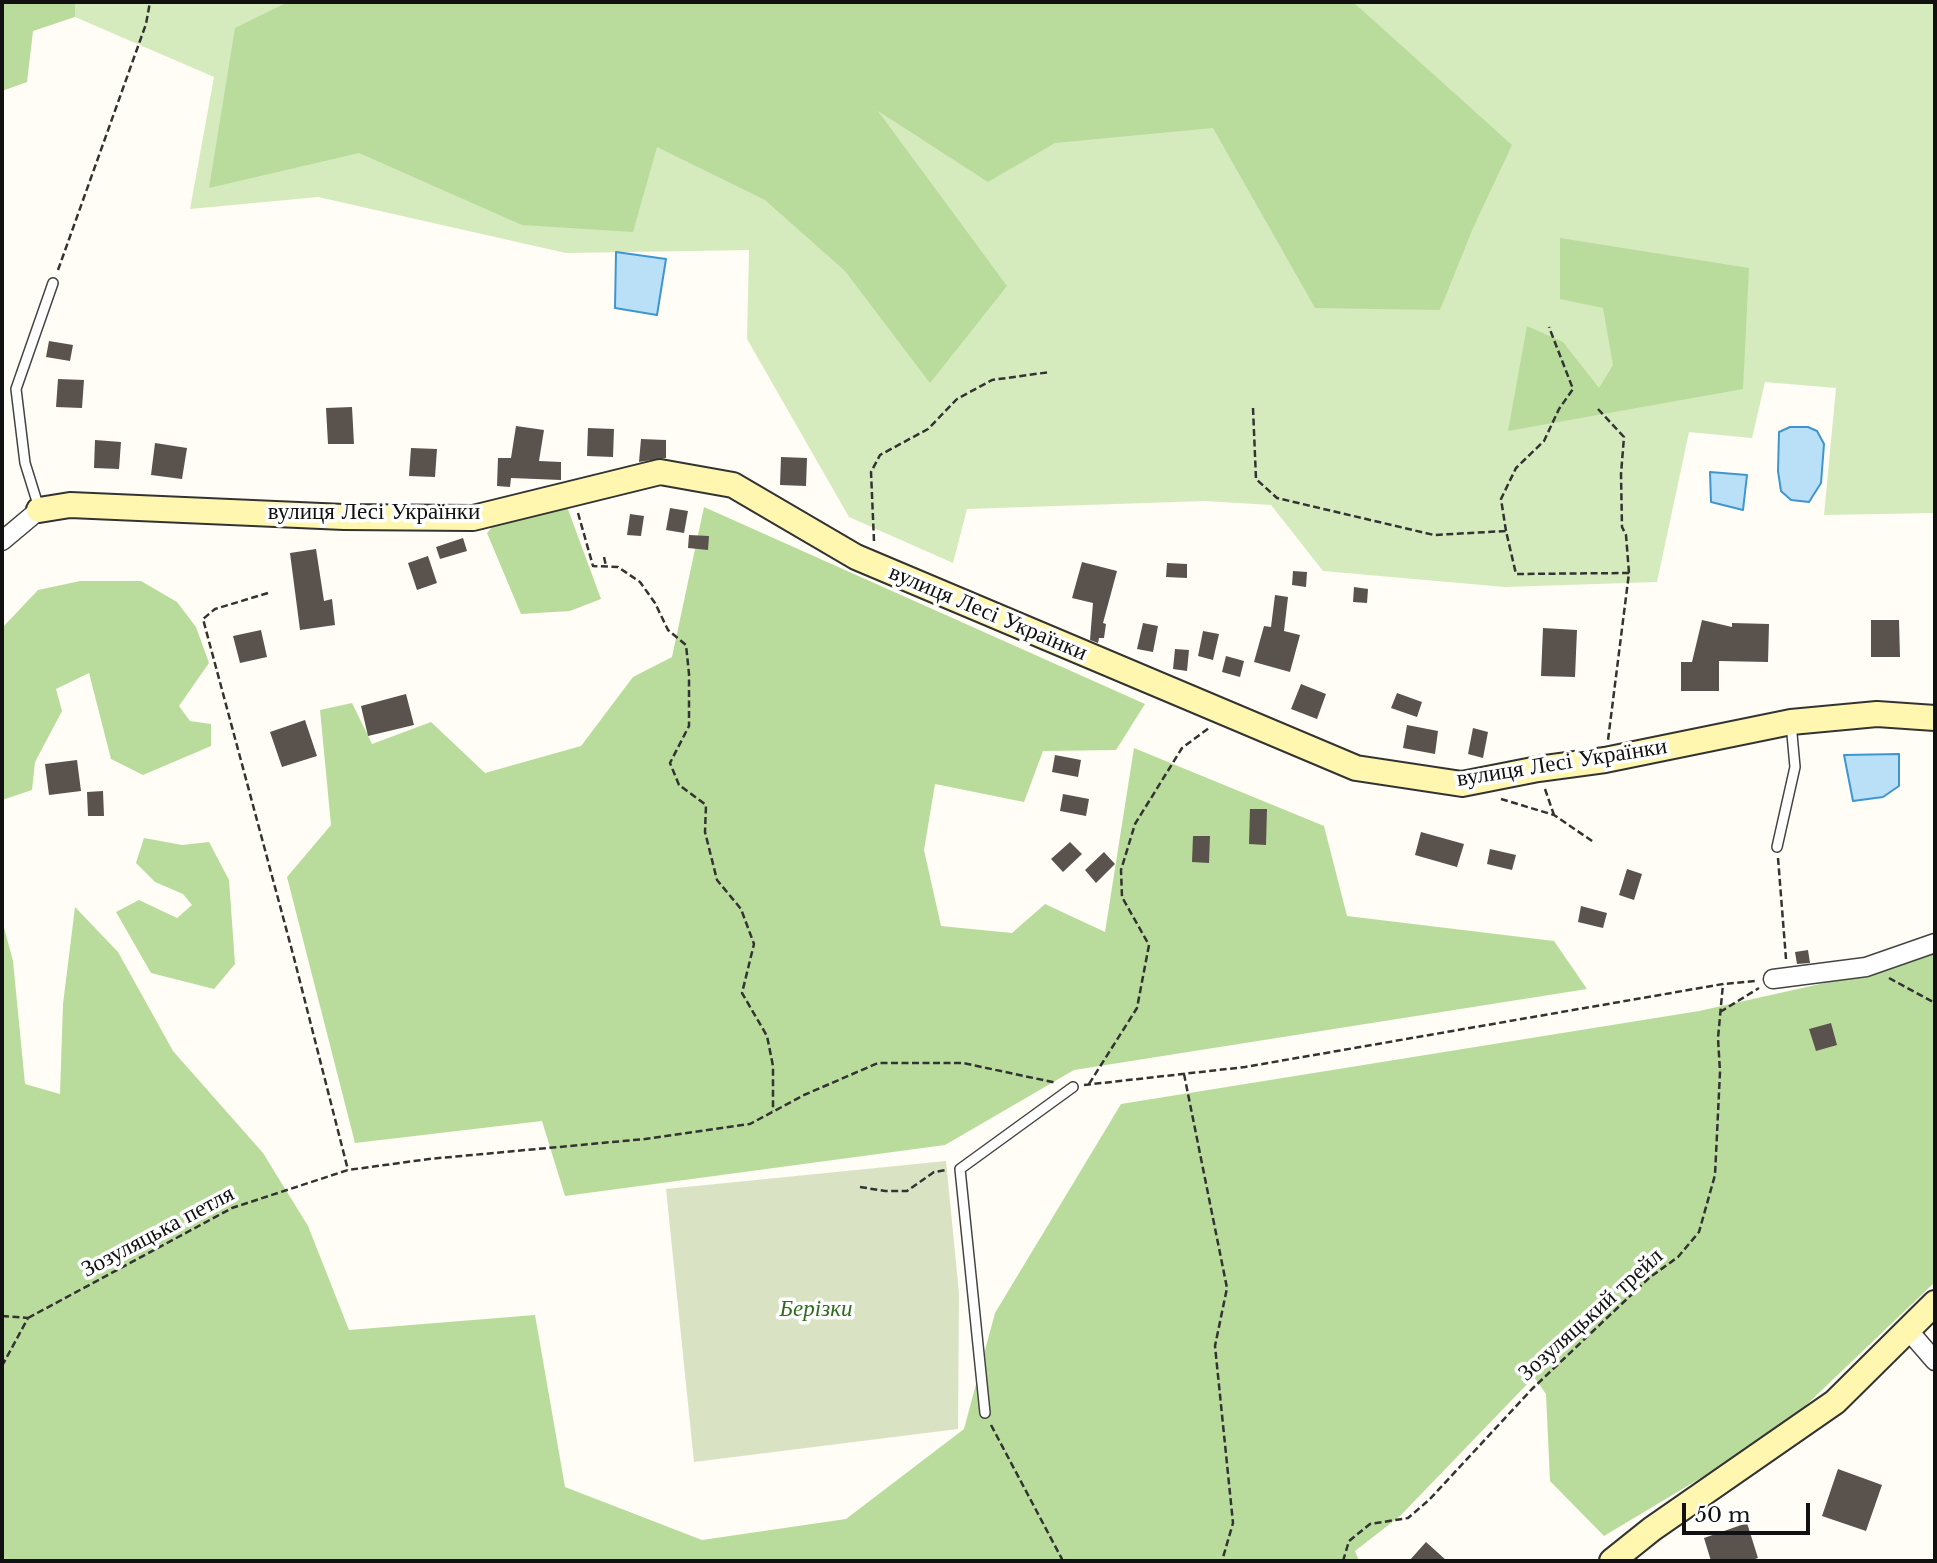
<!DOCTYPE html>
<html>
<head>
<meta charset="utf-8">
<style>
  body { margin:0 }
  #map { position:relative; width:1937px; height:1563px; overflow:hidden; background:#fffdf5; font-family:"Libre Baskerville",serif }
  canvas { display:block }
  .frame { position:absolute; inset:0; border:4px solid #111; pointer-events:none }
  .scale { position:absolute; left:1682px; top:1503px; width:128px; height:32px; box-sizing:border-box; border:4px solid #111; border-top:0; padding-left:9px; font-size:21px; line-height:24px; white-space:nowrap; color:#111; -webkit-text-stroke:5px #fff; paint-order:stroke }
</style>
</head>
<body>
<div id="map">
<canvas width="1937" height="1563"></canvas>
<div class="frame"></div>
<div class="scale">50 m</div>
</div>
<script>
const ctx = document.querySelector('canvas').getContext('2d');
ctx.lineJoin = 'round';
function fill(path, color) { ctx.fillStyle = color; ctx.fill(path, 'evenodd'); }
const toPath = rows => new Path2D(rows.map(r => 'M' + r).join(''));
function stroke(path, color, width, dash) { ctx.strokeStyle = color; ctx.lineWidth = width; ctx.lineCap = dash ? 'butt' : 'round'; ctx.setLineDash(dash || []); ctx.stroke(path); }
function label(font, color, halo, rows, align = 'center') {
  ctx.font = font + ' "Libre Baskerville",serif'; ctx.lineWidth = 7; ctx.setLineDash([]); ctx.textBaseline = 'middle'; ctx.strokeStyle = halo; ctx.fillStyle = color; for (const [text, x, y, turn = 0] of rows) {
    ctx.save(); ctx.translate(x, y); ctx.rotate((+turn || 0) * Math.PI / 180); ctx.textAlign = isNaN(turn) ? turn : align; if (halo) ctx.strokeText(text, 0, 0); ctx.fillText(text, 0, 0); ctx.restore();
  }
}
const green = toPath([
  [75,2,1935,2,1935,513,1824,515,1836,388,1765,382,1752,438,1689,432,1657,582,1505,587,1323,571,1271,505,1205,501,967,509,953,563,849,517,747,339,749,250,566,253,318,197,190,209,214,77,75,17]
]);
const forest = toPath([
  [2,2,75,2,75,17,33,31,27,82,2,91],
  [288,2,1353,2,1512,145,1473,228,1440,310,1315,308,1213,128,1055,143,988,182,878,111,1007,286,930,383,845,271,765,200,657,147,633,232,522,225,359,153,209,188,235,28],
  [1560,238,1749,268,1743,389,1508,431,1527,326,1563,342,1599,388,1613,365,1603,308,1560,299],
  [566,504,601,599,570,611,521,614,487,533,500,518],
  [704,507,1145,704,1116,750,1043,751,1024,802,935,784,924,850,941,926,1012,933,1045,904,1105,932,1134,748,1324,826,1347,916,1554,941,1587,989,1074,1070,945,1145,565,1196,542,1121,355,1143,287,877,331,825,320,710,352,703,372,744,431,722,485,773,581,746,633,677,672,657],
  [80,581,141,581,177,602,196,627,209,663,179,706,190,721,211,724,211,746,143,775,111,759,89,673,56,689,62,711,35,762,32,790,2,800,2,628,38,590],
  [144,838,182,845,209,842,229,880,235,964,214,989,151,973,116,912,139,900,177,918,192,905,183,894,155,882,136,863],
  [75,907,118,952,173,1051,263,1153,308,1226,349,1330,535,1315,565,1487,702,1540,846,1519,964,1429,995,1313,1121,1104,1699,1011,1856,976,1935,949,1935,1282,1779,1431,1604,1536,1550,1481,1546,1394,1534,1377,1400,1516,1355,1551,1359,1561,2,1561,2,920,13,961,25,1084,60,1094,63,1004]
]);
const cemetery = toPath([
  [946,1161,959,1293,958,1429,694,1462,666,1189]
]);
const water = toPath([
  [616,252,666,259,657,315,615,308,616,252],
  [1790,427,1808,427,1817,431,1824,444,1821,483,1809,502,1791,500,1781,491,1778,471,1779,432,1790,427],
  [1710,472,1747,475,1743,510,1711,502,1710,472],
  [1899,754,1899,786,1883,797,1853,801,1844,755,1899,754]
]);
const building = toPath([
  [49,341,73,345,70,361,46,357],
  [58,379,84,380,82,408,56,407],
  [352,407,354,444,328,444,326,408],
  [516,426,544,430,539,461,561,462,561,480,511,478,510,487,497,486,498,458,511,458],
  [588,428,614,429,613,457,587,456],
  [641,439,666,440,666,458,639,462],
  [95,440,121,442,119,469,94,468],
  [155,443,187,448,182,479,151,475],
  [411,448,437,449,435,477,409,476],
  [781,457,807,458,806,486,780,485],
  [670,508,688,511,684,533,666,530],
  [630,514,644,516,641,536,627,535],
  [689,535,709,536,708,550,688,548],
  [463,538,467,551,440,559,436,547],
  [316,549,324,601,332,599,335,625,300,630,290,553],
  [428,556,437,583,417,590,408,563],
  [1082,562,1117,571,1103,623,1106,624,1104,638,1099,638,1098,643,1090,640,1093,603,1072,598],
  [1167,563,1187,564,1187,578,1166,577],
  [1293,571,1307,572,1306,587,1292,585],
  [1354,587,1368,589,1367,603,1353,602],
  [1275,595,1288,597,1284,631,1300,635,1290,672,1254,662,1264,626,1271,627],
  [1702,620,1732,627,1732,623,1769,624,1768,662,1719,661,1719,691,1681,691,1681,662,1692,662],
  [1871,620,1899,620,1900,657,1871,657],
  [1143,623,1158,626,1153,652,1137,649],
  [1543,628,1577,630,1575,677,1541,676],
  [261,630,267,657,240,663,233,636],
  [1203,631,1219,634,1213,660,1198,656],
  [1175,649,1189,650,1187,671,1173,669],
  [1226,656,1244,661,1240,677,1222,672],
  [1301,684,1326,694,1317,719,1291,709],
  [1397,693,1422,702,1417,717,1391,708],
  [406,694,414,725,368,736,361,706],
  [305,720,317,756,282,767,270,732],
  [1407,725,1438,731,1435,754,1403,748],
  [1473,728,1488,732,1483,758,1468,754],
  [1055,755,1081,760,1078,777,1052,772],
  [77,760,81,791,49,795,45,764],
  [103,791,104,816,88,816,87,792],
  [1063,794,1089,799,1086,816,1060,811],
  [1250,809,1267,809,1266,845,1249,844],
  [1421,832,1464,844,1457,867,1415,855],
  [1193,836,1210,836,1209,863,1192,862],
  [1070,842,1082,854,1063,872,1051,859],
  [1490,849,1516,855,1512,870,1487,864],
  [1104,852,1115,864,1096,883,1085,870],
  [1627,869,1642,874,1634,900,1619,895],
  [1581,906,1607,913,1603,928,1578,922],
  [1808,950,1810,963,1797,964,1795,952],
  [1831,1023,1837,1045,1816,1051,1809,1029],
  [1838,1469,1882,1485,1866,1531,1822,1516],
  [1747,1523,1758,1558,1749,1561,1711,1561,1704,1538],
  [1426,1542,1447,1561,1409,1561]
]);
const path = toPath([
  [58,270,146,24,150,2],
  [1253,408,1256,479,1277,498,1434,535,1506,531,1516,574,1629,573,1608,740],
  [1598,409,1624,437,1621,474,1622,527,1626,535,1629,573],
  [578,513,593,566,618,567,640,582,655,603,668,630,686,645,689,674,689,726,670,763,679,785,706,805,705,832,717,880,741,909,754,944,742,993,767,1036,773,1066,773,1111],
  [1506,531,1501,499,1516,468,1544,441,1559,409,1573,389,1549,327],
  [874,541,871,472,880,455,928,429,957,399,992,380,1050,372],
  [604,557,606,566],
  [268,593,215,609,203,619,294,958,348,1170],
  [1545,789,1554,815],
  [1501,799,1554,815,1595,843],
  [1778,858,1786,959],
  [1889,978,1935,1003],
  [1720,1012,1759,988],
  [1184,1074,1227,1288,1215,1346,1233,1523,1222,1561],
  [1089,1084,1137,1008,1149,945,1122,897,1121,870,1135,824,1182,748,1209,728],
  [1084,1085,1245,1067,1723,984,1755,981],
  [860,1187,885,1191,907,1191,934,1172,946,1170],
  [2,1316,28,1318],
  [28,1318,232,1208,348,1170,429,1159,645,1139,750,1124,804,1095,878,1063,963,1063,1057,1083],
  [2,1366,28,1318],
  [991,1425,1063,1561],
  [1343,1561,1349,1541,1370,1524,1408,1518,1429,1500,1532,1389,1649,1278,1678,1257,1699,1232,1715,1175,1720,1072,1718,1038,1723,984]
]);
const lane = toPath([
  [39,508,25,463,16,389,53,283],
  [1777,847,1795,767,1791,723],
  [985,1413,960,1169,1073,1087]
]);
const street = toPath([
  [2,541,39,510],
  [1773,979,1866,967,1935,943],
  [1908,1330,1935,1361]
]);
const secondary = toPath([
  [39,510,70,505,344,517,473,518,660,472,733,485,856,557,1356,768,1462,784,1538,769,1605,760,1791,722,1877,714,1935,718],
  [1612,1561,1652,1529,1835,1402,1935,1303]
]);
const streetNames = [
  ["вулиця Лесі Українки",374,513],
  ["вулиця Лесі Українки",988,613,23],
  ["вулиця Лесі Українки",1562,763,-9],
  ["Зозуляцька петля",158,1232,-28],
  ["Зозуляцький трейл",1591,1315,-42]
];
const parkNames = [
  ["Берізки",816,1310]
];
fill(green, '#d5ebbd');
fill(forest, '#b9dc9c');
fill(cemetery, '#d9e3c4');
fill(water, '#b9e0f7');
stroke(water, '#3f96cf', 2);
fill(building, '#5a524d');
stroke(lane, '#444', 12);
stroke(street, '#444', 21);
stroke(secondary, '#333', 28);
stroke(path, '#333', 2.5, [7, 3.5]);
stroke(lane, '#fff', 9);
stroke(street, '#fff', 18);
stroke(secondary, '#fff6b0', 24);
label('23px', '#111', '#fff', streetNames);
label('italic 23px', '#2f6b1f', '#fff', parkNames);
</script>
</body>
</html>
